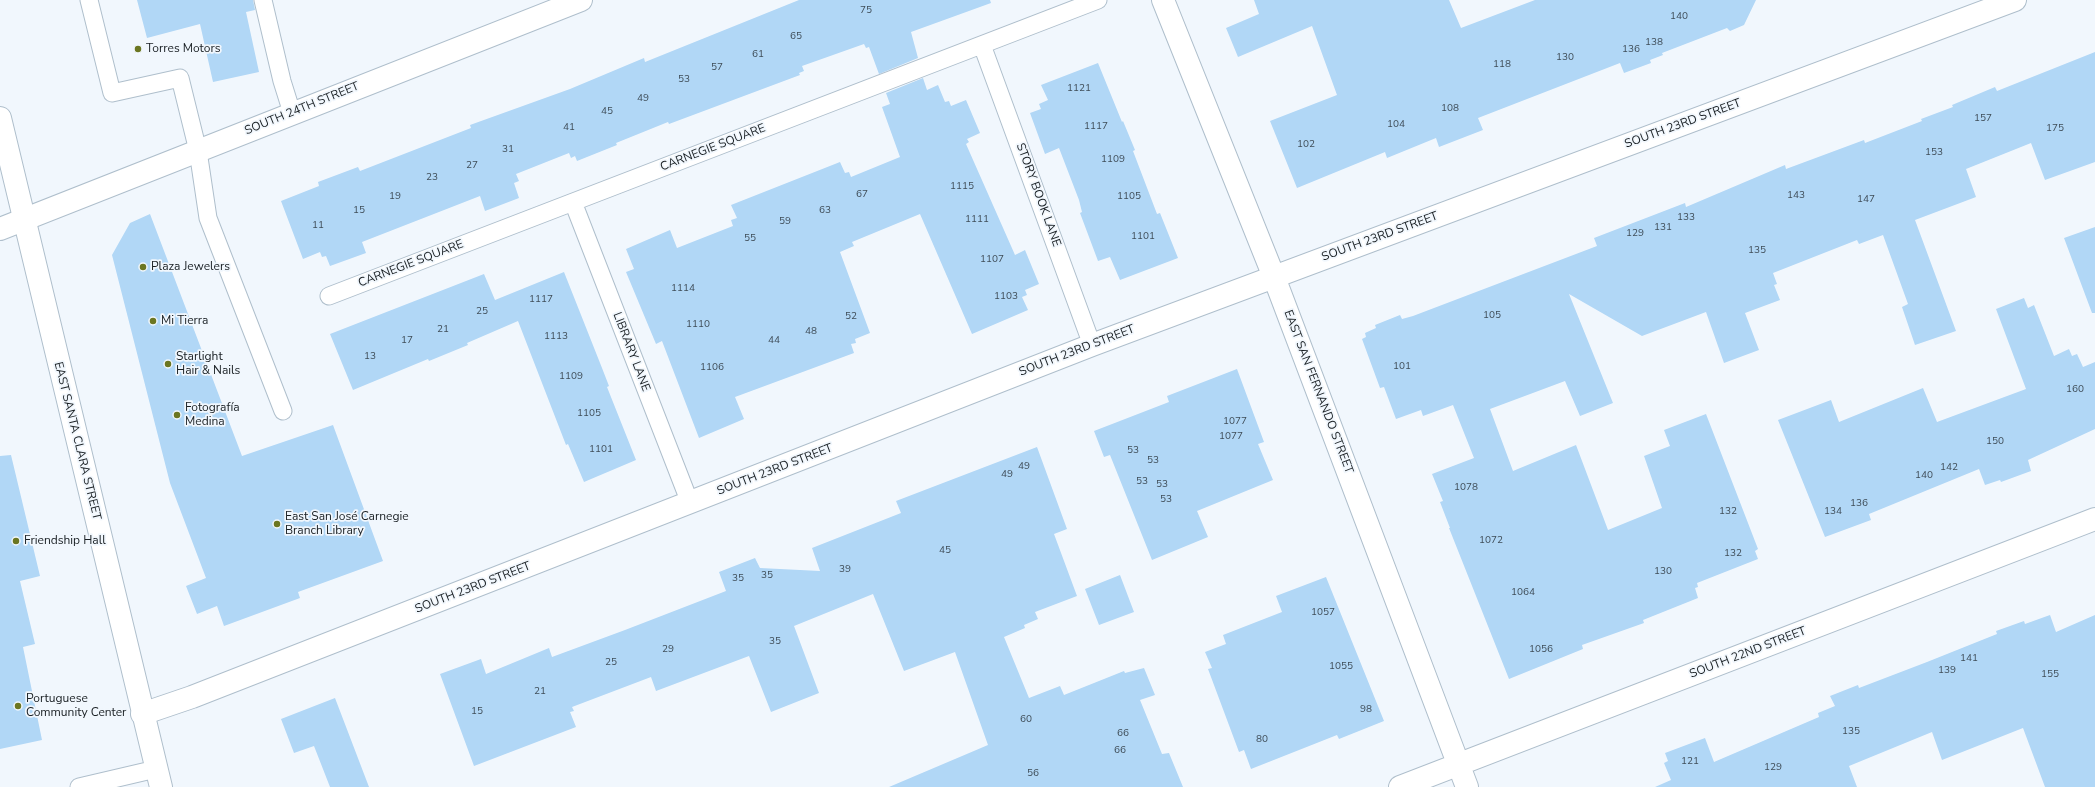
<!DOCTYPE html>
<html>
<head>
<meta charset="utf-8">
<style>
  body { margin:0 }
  canvas { display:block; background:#f1f7fd }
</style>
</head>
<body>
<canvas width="2095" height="787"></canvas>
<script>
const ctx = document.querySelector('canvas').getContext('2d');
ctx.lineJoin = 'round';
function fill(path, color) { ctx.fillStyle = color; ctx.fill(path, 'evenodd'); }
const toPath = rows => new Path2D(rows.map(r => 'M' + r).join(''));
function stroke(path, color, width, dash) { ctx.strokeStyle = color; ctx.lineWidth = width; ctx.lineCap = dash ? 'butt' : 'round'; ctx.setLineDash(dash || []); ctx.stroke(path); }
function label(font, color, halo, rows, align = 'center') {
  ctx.font = font + ' "Nunito Sans",sans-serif'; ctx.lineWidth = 3.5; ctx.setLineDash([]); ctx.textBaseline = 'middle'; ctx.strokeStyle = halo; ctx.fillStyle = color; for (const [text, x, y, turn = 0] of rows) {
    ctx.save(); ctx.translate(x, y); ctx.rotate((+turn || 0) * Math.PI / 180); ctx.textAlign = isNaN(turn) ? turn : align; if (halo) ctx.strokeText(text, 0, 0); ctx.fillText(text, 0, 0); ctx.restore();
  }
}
const building = toPath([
  [137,0,253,0,255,10,246,12,259,72,213,82,200,24,147,38],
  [799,0,990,0,991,3,911,32,918,58,879,74,869,47,866,48,864,44,802,66,804,71,799,73,800,75,669,124,668,122,616,143,617,145,577,161,575,156,571,158,569,153,516,174,519,181,514,183,519,198,485,211,480,196,362,242,366,253,330,266,326,256,322,257,320,252,303,259,281,201,319,186,318,182,358,167,360,171,471,128,470,125,570,89,644,58,645,62],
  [1254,0,1449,0,1461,28,1535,0,1756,0,1744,25,1730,31,1727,28,1662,53,1663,55,1650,60,1651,63,1624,73,1620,63,1478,118,1483,130,1439,147,1436,138,1387,158,1385,152,1297,188,1270,121,1337,95,1312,26,1238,57,1226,28,1259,14],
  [2095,52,2095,162,2045,180,2031,143,1966,169,1976,197,1915,220,1956,331,1915,345,1902,307,1908,304,1883,235,1859,244,1857,240,1773,273,1777,284,1774,285,1780,300,1745,313,1759,350,1724,363,1706,312,1642,336,1569,294,1613,403,1580,416,1565,381,1490,409,1513,471,1576,445,1608,530,1662,508,1644,456,1670,446,1664,430,1706,414,1758,549,1755,551,1758,559,1697,583,1698,587,1695,588,1698,598,1643,620,1644,623,1582,645,1583,649,1509,679,1449,528,1450,528,1440,502,1443,501,1432,474,1474,458,1453,405,1423,416,1421,410,1396,419,1384,387,1380,388,1362,339,1366,337,1365,333,1376,328,1375,325,1400,315,1402,319,1413,316,1597,246,1594,238,1685,203,1686,207,1785,165,1786,169,1864,140,1865,143,1922,121,1921,119,1953,107,1952,105,1995,87,1997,91],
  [1098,63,1122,122,1123,121,1135,150,1133,151,1157,214,1160,213,1178,258,1120,280,1110,257,1098,261,1080,213,1082,212,1079,200,1059,148,1045,154,1030,113,1041,109,1039,104,1048,100,1041,85],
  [923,78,927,90,938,85,945,102,949,101,951,106,966,100,980,133,967,139,969,142,966,144,1015,255,1025,250,1039,284,1025,290,1027,295,1022,297,1028,310,972,334,920,214,852,242,854,246,840,252,870,333,855,339,856,343,851,344,854,353,735,397,744,419,699,438,662,341,656,344,626,272,634,269,626,249,670,230,677,248,733,226,731,220,737,218,731,205,840,162,845,173,849,172,851,177,900,157,882,107,890,104,886,93],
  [150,214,242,456,333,425,383,561,298,592,300,598,224,626,217,606,197,614,186,586,206,578,170,483,112,255,130,223],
  [2095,227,2095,313,2092,313,2064,238],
  [564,272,602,368,609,386,607,387,636,460,584,482,568,444,566,445,518,321,467,343,468,345,429,361,428,359,353,390,330,334,484,274,495,300],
  [2024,298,2028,308,2034,305,2054,356,2069,349,2072,356,2077,354,2083,367,2095,362,2095,429,2028,460,2031,471,2001,482,2000,480,1985,485,1979,469,1869,514,1871,520,1825,537,1778,420,1831,400,1839,422,1923,388,1937,422,2026,389,1996,309],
  [1237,369,1264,442,1258,444,1273,480,1197,511,1208,537,1152,560,1110,455,1104,457,1094,431,1169,402,1167,396],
  [1037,447,1067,529,1054,534,1077,596,1035,612,1038,619,1024,625,1025,628,1004,637,1029,698,1060,686,1064,695,1124,671,1125,673,1144,668,1155,695,1140,700,1162,754,1169,753,1183,787,889,787,988,745,955,652,904,671,873,594,794,626,819,693,771,712,749,656,656,691,651,677,572,707,574,711,570,712,576,727,474,766,440,674,481,659,486,674,549,648,552,657,625,630,726,591,719,572,755,558,760,568,820,571,812,548,901,513,896,501],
  [11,455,40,576,20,581,35,644,23,647,42,740,0,749,0,456],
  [1120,575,1134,612,1099,625,1085,589],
  [1326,577,1384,721,1339,739,1337,735,1251,769,1244,750,1239,752,1208,669,1212,668,1205,652,1226,644,1223,635,1282,612,1276,596],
  [2050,615,2056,632,2095,615,2095,787,2045,787,2023,728,1942,760,1932,732,1849,766,1857,787,1655,787,1671,780,1664,763,1668,761,1665,753,1705,738,1714,762,1819,717,1818,713,1835,706,1830,696,1858,685,1859,688,1927,662,1997,634,1996,631,2024,621,2025,624],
  [335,698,369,787,330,787,314,746,294,753,281,719]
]);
const service = toPath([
  [89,0,112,93,180,78,198,151,208,218,283,411],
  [263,0,282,81,292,113],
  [982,45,1092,345],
  [573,202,690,503],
  [329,296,1098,0],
  [79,787,156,769]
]);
const minor = toPath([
  [1163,0,1274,277,1467,787],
  [142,714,192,697,1092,345,2015,0],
  [1400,787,2095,519]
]);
const secondary = toPath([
  [0,229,581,0]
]);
const primary = toPath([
  [0,118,161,787]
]);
const markers = [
  [138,49,4,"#6b7621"],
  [143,267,4,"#6b7621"],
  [153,321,4,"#6b7621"],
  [168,364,4,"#6b7621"],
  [177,415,4,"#6b7621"],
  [277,524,4,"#6b7621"],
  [16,541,4,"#6b7621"],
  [18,706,4,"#6b7621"]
];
const numberNames = [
  ["75",866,11],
  ["140",1679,17],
  ["65",796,37],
  ["138",1654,43],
  ["136",1631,50],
  ["61",758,55],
  ["130",1565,58],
  ["118",1502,65],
  ["57",717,68],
  ["53",684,80],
  ["1121",1079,89],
  ["49",643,99],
  ["108",1450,109],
  ["45",607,112],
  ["157",1983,119],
  ["104",1396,125],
  ["1117",1096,127],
  ["41",569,128],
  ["175",2055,129],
  ["102",1306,145],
  ["31",508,150],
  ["153",1934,153],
  ["1109",1113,160],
  ["27",472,166],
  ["23",432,178],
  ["1115",962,187],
  ["67",862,195],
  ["143",1796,196],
  ["19",395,197],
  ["1105",1129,197],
  ["147",1866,200],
  ["15",359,211],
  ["63",825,211],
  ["133",1686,218],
  ["1111",977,220],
  ["59",785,222],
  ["11",318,226],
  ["131",1663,228],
  ["129",1635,234],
  ["1101",1143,237],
  ["55",750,239],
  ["135",1757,251],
  ["1107",992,260],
  ["1114",683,289],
  ["1103",1006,297],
  ["1117",541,300],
  ["25",482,312],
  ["105",1492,316],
  ["52",851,317],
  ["1110",698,325],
  ["21",443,330],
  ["48",811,332],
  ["1113",556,337],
  ["17",407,341],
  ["44",774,341],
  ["13",370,357],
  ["101",1402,367],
  ["1106",712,368],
  ["1109",571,377],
  ["160",2075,390],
  ["1105",589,414],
  ["1077",1235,422],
  ["1077",1231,437],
  ["150",1995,442],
  ["1101",601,450],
  ["53",1133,451],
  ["53",1153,461],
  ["49",1024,467],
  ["142",1949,468],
  ["49",1007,475],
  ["140",1924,476],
  ["53",1142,482],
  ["53",1162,485],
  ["1078",1466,488],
  ["53",1166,500],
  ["136",1859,504],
  ["132",1728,512],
  ["134",1833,512],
  ["1072",1491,541],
  ["45",945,551],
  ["132",1733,554],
  ["39",845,570],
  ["130",1663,572],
  ["35",767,576],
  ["35",738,579],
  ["1064",1523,593],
  ["1057",1323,613],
  ["35",775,642],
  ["29",668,650],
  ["1056",1541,650],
  ["141",1969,659],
  ["25",611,663],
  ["1055",1341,667],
  ["139",1947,671],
  ["155",2050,675],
  ["21",540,692],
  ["98",1366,710],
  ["15",477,712],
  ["60",1026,720],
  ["135",1851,732],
  ["66",1123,734],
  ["80",1262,740],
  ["66",1120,751],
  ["121",1690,762],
  ["129",1773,768],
  ["56",1033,774]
];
const poiNames = [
  ["Torres Motors",146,49],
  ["Plaza Jewelers",151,267],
  ["Mi Tierra",161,321],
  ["Starlight",176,357],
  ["Hair & Nails",176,371],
  ["Fotografía",185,408],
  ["Medina",185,422],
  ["East San José Carnegie",285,517],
  ["Branch Library",285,531],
  ["Friendship Hall",24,541],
  ["Portuguese",26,699],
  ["Community Center",26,713]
];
const streetNames = [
  ["SOUTH 24TH STREET",302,109,-22],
  ["SOUTH 23RD STREET",1683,124,-20],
  ["CARNEGIE SQUARE",713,148,-21],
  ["STORY BOOK LANE",1038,195,70],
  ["SOUTH 23RD STREET",1380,237,-20],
  ["CARNEGIE SQUARE",411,264,-21],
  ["SOUTH 23RD STREET",1077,351,-21],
  ["LIBRARY LANE",631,352,69],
  ["EAST SAN FERNANDO STREET",1318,392,69],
  ["EAST SANTA CLARA STREET",77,441,76],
  ["SOUTH 23RD STREET",775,470,-21],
  ["SOUTH 23RD STREET",473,588,-21],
  ["SOUTH 22ND STREET",1748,653,-21]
];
fill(building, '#b1d7f6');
stroke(service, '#afbfcc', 19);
stroke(minor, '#afbfcc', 24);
stroke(secondary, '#afbfcc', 24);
stroke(primary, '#afbfcc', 24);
stroke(service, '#fff', 17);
stroke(minor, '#fff', 22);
stroke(secondary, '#fff', 22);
stroke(primary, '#fff', 22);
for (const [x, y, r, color] of markers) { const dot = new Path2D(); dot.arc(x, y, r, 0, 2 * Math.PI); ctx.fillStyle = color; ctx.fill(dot); stroke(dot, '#f1f7fd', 1.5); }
label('10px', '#3f4d58', null, numberNames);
label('12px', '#191f23', '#f1f7fd', poiNames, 'left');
label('12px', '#191f23', '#f1f7fd', streetNames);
</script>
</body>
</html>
